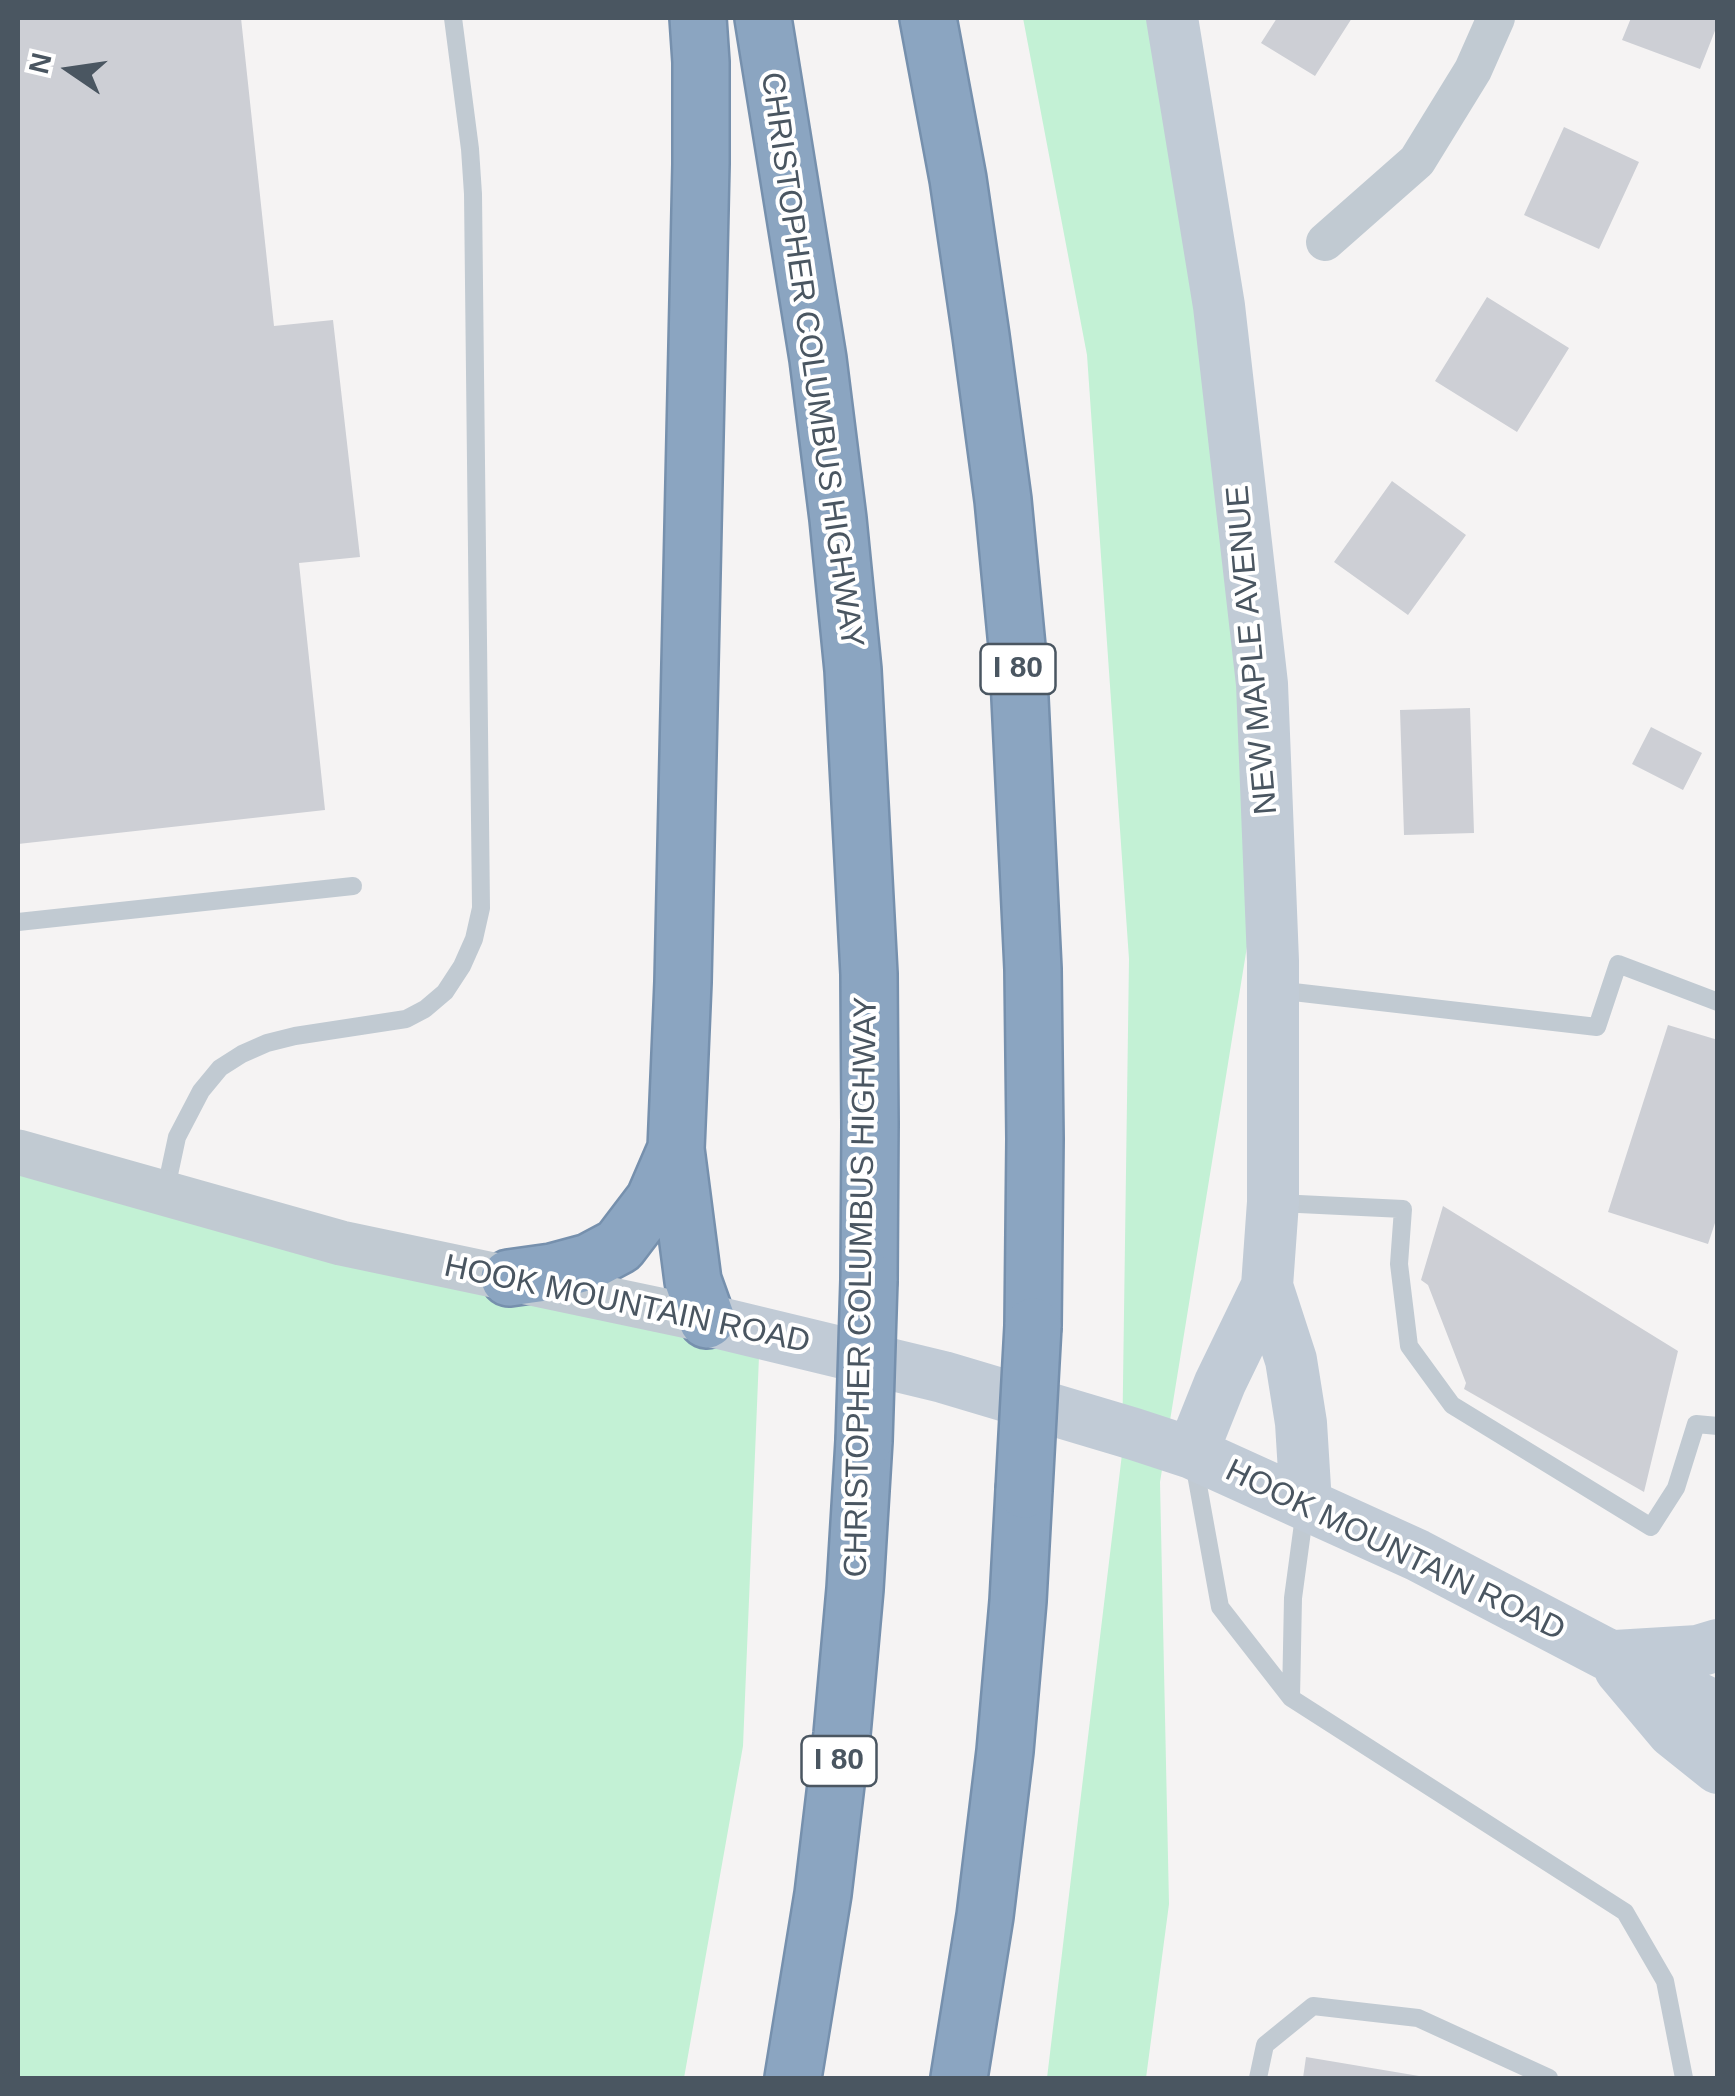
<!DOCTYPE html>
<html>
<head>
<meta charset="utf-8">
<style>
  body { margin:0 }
  #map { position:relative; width:1735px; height:2096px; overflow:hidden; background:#f5f3f3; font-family:Arial,sans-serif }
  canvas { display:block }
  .frame { position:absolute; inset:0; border:20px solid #4a5661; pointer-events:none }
  .north { position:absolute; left:20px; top:20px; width:100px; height:100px; -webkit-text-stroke:8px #fff; paint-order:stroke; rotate:283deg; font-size:28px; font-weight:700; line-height:40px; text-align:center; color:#4a5661 }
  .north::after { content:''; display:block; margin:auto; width:35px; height:45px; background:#4a5661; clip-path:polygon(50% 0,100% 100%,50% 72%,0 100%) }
</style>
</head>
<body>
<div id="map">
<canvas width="1735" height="2096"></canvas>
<div class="frame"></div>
<div class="north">N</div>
</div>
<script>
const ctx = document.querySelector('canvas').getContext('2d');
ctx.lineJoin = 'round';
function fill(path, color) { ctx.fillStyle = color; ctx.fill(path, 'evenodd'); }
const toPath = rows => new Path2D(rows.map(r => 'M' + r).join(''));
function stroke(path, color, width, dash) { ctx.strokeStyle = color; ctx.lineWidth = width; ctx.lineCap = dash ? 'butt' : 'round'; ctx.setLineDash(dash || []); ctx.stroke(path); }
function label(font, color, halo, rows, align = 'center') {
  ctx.font = font + ' Arial,sans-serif'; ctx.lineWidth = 8; ctx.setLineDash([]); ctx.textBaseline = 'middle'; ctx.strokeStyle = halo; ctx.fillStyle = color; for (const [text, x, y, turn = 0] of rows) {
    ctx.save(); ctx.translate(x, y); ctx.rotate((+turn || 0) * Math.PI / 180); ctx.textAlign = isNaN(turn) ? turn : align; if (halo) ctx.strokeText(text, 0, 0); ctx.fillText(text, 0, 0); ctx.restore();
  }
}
const green = toPath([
  [1023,18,1166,18,1270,805,1160,1482,1169,1904,1146,2078,1047,2078,1122,1454,1129,959,1087,355],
  [18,1141,760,1332,743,1746,684,2078,18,2078]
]);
const building = toPath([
  [18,18,241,18,274,326,333,320,360,557,299,563,325,810,18,844],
  [1277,18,1352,18,1315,76,1261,43],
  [1631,18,1718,18,1718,23,1700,69,1622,40],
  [1564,127,1639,162,1599,249,1524,215],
  [1487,297,1569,348,1517,432,1435,381],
  [1392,481,1466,535,1408,615,1334,562],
  [1470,708,1474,833,1404,835,1400,710],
  [1651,727,1702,753,1683,790,1632,764],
  [1668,1025,1718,1040,1718,1214,1708,1244,1608,1212],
  [1443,1206,1678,1351,1644,1492,1464,1389,1466,1383,1428,1285,1421,1280],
  [1306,2057,1419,2076,1419,2078,1303,2078]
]);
const service = toPath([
  [18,922,353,886],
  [1276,990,1597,1027,1618,964,1718,1002],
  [165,1193,177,1137,201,1091,220,1068,242,1054,267,1043,295,1036,406,1019,425,1009,445,992,462,966,474,939,481,908,473,194,470,149,453,18],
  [1278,1203,1403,1209,1399,1264,1409,1346,1452,1405,1651,1527,1676,1488,1696,1424,1718,1426],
  [1194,1463,1220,1607,1291,1698,1625,1912,1665,1981,1684,2078],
  [1291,1698,1293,1598,1305,1509],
  [1258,2078,1265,2045,1313,2006,1418,2018,1549,2078]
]);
const minor = toPath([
  [1325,242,1417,161,1473,70,1496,18]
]);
const tertiary = toPath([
  [18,1152,341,1243,707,1320]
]);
const secondary = toPath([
  [1172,18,1219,306,1262,684,1273,961,1273,1202,1267,1286,1291,1360,1301,1423,1306,1504],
  [707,1320,943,1377,1134,1434,1192,1453,1417,1555,1610,1656,1718,1708],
  [1192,1453,1220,1383,1267,1286],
  [1615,1656,1698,1651,1718,1645],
  [1620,1669,1673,1732,1718,1768]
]);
const motorway = toPath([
  [698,18,701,62,701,164,683,982,676,1149,693,1281,707,1320],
  [763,18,818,359,838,519,853,670,869,974,870,1124,869,1280],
  [928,18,958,179,981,336,1003,500,1018,657,1033,969,1035,1139,1033,1326],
  [509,1278,552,1272,589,1262,619,1246,654,1200,676,1149],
  [793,2078,823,1894,842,1734,855,1589,864,1441],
  [959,2078,985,1916,1005,1751,1018,1601,1024,1490]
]);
const motorwayBridge = toPath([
  [864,1441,869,1280],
  [1024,1490,1033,1326]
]);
const shields = [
  [1018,669,75],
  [839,1761,75]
];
const shieldNames = [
  ["I 80",1018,669],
  ["I 80",839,1761]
];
const streetNames = [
  ["CHRISTOPHER COLUMBUS HIGHWAY",811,360,82],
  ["NEW MAPLE AVENUE",1253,650,-95],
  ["CHRISTOPHER COLUMBUS HIGHWAY",862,1287,-89],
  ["HOOK MOUNTAIN ROAD",627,1305,12],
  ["HOOK MOUNTAIN ROAD",1395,1551,26]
];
fill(green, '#c3f1d5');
fill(building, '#cdcfd5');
stroke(motorway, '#7690ad', 60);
stroke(service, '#c1cad2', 18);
stroke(minor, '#c1cad2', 38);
stroke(tertiary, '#c1cad2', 45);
stroke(secondary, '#c1cbd6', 52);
stroke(motorway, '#8ba5c1', 55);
stroke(motorwayBridge, '#7690ad', 60, []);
stroke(motorwayBridge, '#8ba5c1', 55);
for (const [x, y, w] of shields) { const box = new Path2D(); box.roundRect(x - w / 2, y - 25, w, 50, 8); ctx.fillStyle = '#fff'; ctx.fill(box); stroke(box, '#4a5661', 2.5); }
label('bold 30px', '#4a5661', null, shieldNames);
label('32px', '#4a5661', '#fff', streetNames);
</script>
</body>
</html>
